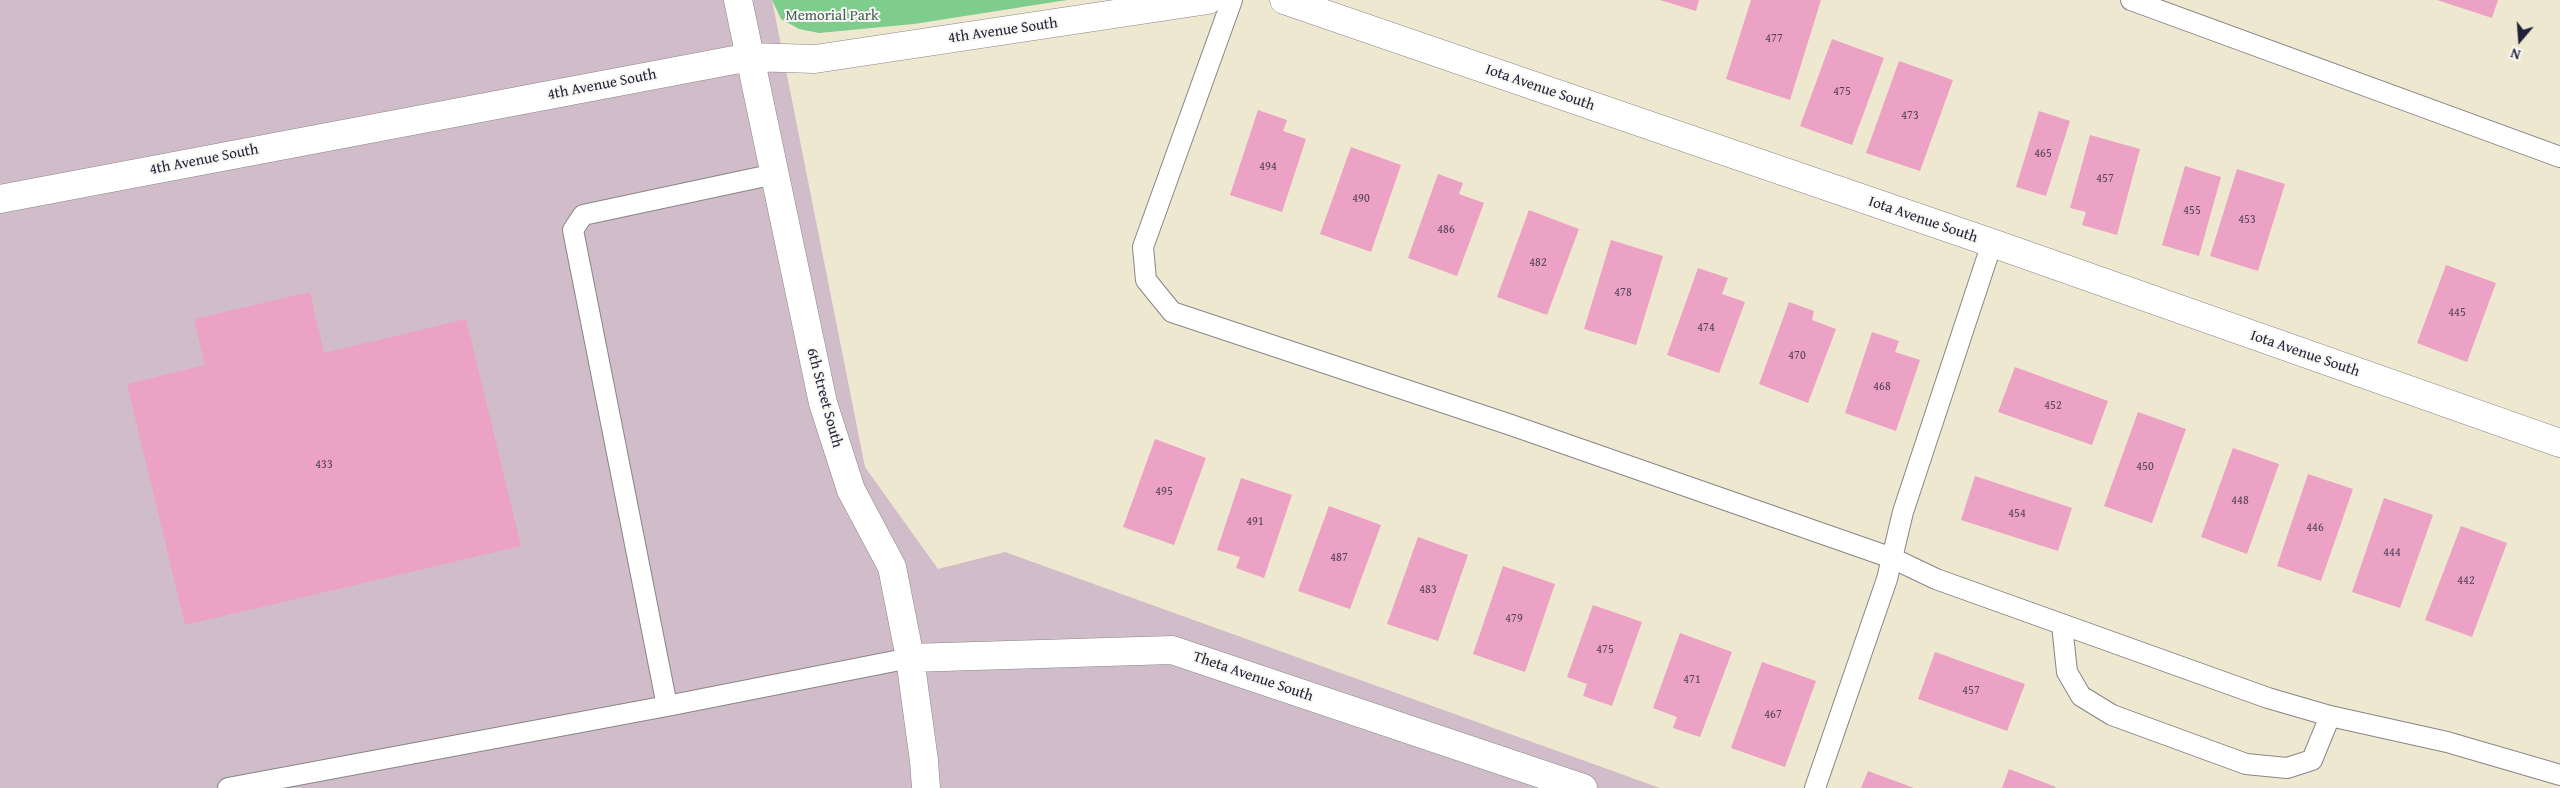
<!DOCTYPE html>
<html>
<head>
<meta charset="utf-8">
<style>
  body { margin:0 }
  #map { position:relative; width:2560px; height:788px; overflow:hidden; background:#efe8d0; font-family:"Gentium Book Plus",serif }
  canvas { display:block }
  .north { position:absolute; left:2495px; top:15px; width:50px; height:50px; -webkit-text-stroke:4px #f6f6f2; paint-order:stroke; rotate:198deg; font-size:14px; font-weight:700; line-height:20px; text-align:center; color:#22223b }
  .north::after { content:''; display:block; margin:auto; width:18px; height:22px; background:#22223b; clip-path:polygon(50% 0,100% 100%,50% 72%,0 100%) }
</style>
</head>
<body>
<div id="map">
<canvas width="2560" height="788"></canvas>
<div class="north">N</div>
</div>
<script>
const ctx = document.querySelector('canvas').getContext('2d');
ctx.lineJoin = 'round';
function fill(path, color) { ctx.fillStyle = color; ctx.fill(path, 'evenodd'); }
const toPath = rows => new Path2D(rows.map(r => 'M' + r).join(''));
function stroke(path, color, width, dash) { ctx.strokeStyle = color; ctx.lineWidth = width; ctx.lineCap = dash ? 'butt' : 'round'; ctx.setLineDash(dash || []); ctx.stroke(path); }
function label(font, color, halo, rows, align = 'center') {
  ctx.font = font + ' "Gentium Book Plus",serif'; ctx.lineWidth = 4; ctx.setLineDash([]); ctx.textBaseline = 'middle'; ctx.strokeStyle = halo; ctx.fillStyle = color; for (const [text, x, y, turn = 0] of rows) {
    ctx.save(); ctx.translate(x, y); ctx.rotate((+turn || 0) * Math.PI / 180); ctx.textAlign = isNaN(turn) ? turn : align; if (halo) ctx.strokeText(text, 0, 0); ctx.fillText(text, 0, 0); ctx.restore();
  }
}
const industrial = toPath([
  [0,0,772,0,865,467,938,569,1005,552,1660,788,0,788]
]);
const green = toPath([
  [772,0,1067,0,914,24,819,33,799,29,781,19]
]);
const building = toPath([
  [1660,0,1699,0,1696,11],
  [1751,0,1821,0,1790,100,1726,79],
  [2437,0,2498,0,2492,18],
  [1832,39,1884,58,1852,145,1800,126],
  [1899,61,1953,80,1920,171,1866,153],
  [1258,110,1287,120,1283,131,1306,139,1282,212,1230,195],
  [2039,111,2070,121,2046,196,2016,187],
  [2090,135,2140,149,2117,235,2082,225,2086,212,2070,208],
  [1351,147,1401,165,1371,252,1320,234],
  [2185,166,2221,177,2199,256,2162,245],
  [2237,169,2285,184,2258,271,2210,256],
  [1438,174,1463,183,1459,194,1484,203,1457,276,1408,258],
  [1529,210,1579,229,1547,315,1497,297],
  [1611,240,1663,256,1636,345,1584,329],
  [2446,265,2496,283,2467,362,2417,343],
  [1698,268,1728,278,1722,294,1745,302,1719,373,1667,355],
  [310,292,324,353,466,319,521,546,185,625,127,384,205,365,194,319],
  [1789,302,1814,311,1812,320,1836,329,1808,403,1759,384],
  [1872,332,1899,341,1895,352,1920,360,1896,431,1845,413],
  [2015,367,2108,401,2092,445,1998,412],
  [2138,412,2186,429,2152,523,2104,506],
  [1155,439,1206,458,1174,545,1123,527],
  [2233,448,2279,464,2247,554,2201,537],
  [2308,474,2353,489,2321,581,2277,566],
  [1975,476,2072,508,2058,551,1961,520],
  [1241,478,1292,495,1264,578,1236,568,1240,557,1217,550],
  [2384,498,2433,515,2400,608,2352,592],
  [1329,506,1381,525,1350,609,1298,591],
  [2461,526,2507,543,2472,637,2425,620],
  [1418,537,1468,555,1438,641,1387,624],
  [1503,566,1555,584,1525,672,1473,654],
  [1593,605,1642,622,1612,706,1583,696,1587,684,1567,677],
  [1680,633,1732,652,1700,737,1673,728,1677,717,1653,708],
  [1935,652,2025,684,2007,731,1918,699],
  [1762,662,1816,681,1785,767,1731,748],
  [2009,769,2056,787,2055,788,2002,788],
  [1868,771,1914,788,1861,788]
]);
const service = toPath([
  [1232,0,1143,247,1146,280,1172,312,1511,425,1892,558,1936,579,2268,698,2330,716,2447,742,2560,775],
  [2131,0,2560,157],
  [775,174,583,215,573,230,667,706,910,658],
  [2062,625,2067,672,2081,696,2112,715,2246,764,2287,768,2312,760,2330,716],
  [228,788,667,706],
  [1815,788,1887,579,1903,512,1992,243]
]);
const minor = toPath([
  [738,0,823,403,851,490,892,567,910,658,924,761,926,788],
  [1284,0,1992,243,2560,443],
  [0,199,750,57,815,59,1208,0],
  [910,658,1172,650,1583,788]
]);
const numberNames = [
  ["477",1774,39],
  ["475",1842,92],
  ["473",1910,116],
  ["465",2043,154],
  ["494",1268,167],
  ["457",2105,179],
  ["490",1361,199],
  ["455",2192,211],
  ["453",2247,220],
  ["486",1446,230],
  ["482",1538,263],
  ["478",1623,293],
  ["445",2457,313],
  ["474",1706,328],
  ["470",1797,356],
  ["468",1882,387],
  ["452",2053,406],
  ["433",324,465],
  ["450",2145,467],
  ["495",1164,492],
  ["448",2240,501],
  ["454",2017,514],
  ["491",1255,522],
  ["446",2315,528],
  ["444",2392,553],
  ["487",1339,558],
  ["442",2466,581],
  ["483",1428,590],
  ["479",1514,619],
  ["475",1605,650],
  ["471",1692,680],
  ["457",1971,691],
  ["467",1773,715]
];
const parkNames = [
  ["Memorial Park",832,16]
];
const streetNames = [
  ["4th Avenue South",1003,31,-8],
  ["4th Avenue South",602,85,-11],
  ["Iota Avenue South",1540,88,19],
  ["4th Avenue South",204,160,-11],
  ["Iota Avenue South",1923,220,19],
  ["Iota Avenue South",2305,354,19],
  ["6th Street South",824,398,75],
  ["Theta Avenue South",1253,677,19]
];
fill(industrial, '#d1bdc9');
fill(green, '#7ecd8c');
fill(building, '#eca2c4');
stroke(service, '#888586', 22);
stroke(minor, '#888586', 29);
stroke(service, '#fff', 20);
stroke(minor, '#fff', 28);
label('12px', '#54425d', null, numberNames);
label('15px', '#425e57', '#f6f6f2', parkNames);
label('15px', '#22223b', '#f6f6f2', streetNames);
</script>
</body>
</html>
